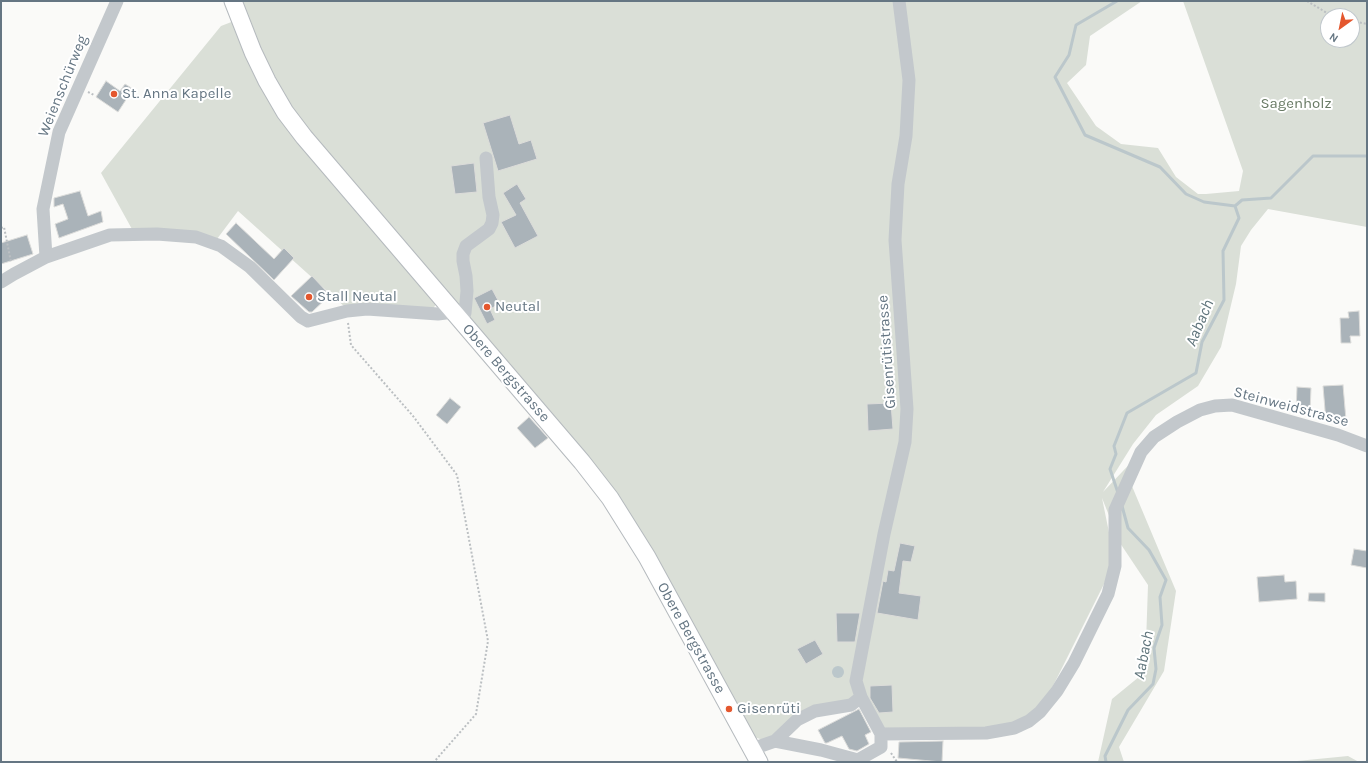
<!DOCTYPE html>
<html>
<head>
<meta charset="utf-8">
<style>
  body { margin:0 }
  #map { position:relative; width:1368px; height:763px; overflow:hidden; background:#fafaf8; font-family:Karla,sans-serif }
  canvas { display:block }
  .frame { position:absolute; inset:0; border:2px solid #657683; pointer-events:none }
  .north { position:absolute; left:1320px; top:8px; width:40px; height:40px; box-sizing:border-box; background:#fff; border:1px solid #c1c8cd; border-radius:50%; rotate:213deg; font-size:11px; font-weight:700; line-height:16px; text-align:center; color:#657683 }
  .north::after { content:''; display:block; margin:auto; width:14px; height:18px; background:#e4572e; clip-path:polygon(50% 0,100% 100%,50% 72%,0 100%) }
</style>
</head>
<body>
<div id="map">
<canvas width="1368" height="763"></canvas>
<div class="frame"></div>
<div class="north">N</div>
</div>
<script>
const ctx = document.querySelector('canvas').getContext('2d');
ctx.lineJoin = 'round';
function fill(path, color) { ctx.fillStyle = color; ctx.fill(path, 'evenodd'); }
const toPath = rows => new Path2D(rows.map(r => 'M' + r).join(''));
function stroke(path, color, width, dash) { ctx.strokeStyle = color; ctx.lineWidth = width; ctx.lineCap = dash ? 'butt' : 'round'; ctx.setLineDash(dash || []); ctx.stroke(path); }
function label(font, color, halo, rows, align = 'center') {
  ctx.font = font + ' Karla,sans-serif'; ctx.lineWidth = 4; ctx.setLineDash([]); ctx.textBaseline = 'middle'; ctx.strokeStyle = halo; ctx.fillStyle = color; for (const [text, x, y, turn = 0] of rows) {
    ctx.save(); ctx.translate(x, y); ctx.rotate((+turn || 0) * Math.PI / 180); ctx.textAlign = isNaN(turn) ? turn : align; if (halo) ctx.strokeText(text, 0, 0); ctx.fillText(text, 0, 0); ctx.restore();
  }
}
const green = toPath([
  [239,1,1142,1,1090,36,1086,65,1067,83,1096,126,1121,144,1158,148,1176,177,1198,194,1206,194,1239,191,1243,171,1183,1,1367,1,1367,227,1268,209,1251,230,1241,246,1236,284,1221,347,1198,386,1156,415,1133,444,1103,492,1141,452,1129,479,1176,591,1164,671,1119,747,1124,762,1098,762,1112,699,1145,672,1148,585,1120,543,1102,498,1115,562,1040,712,1014,728,881,734,861,697,797,720,775,741,763,740,751,736,647,557,287,105],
  [1328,16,1352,16,1352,40,1328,40],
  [234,21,254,71,436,304,433,309,346,308,238,211,217,239,133,231,101,173,221,26],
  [1348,756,1359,762,1287,762]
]);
const water = toPath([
  '832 672a6 6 0 1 1 12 0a6 6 0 1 1-12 0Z'
]);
const stream = toPath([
  [1117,1,1076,25,1069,55,1055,77,1085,135,1160,167,1186,194,1204,202,1235,206],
  [1235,206,1242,200,1271,198,1313,156,1367,156],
  [1118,493,1110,469,1116,454,1114,446,1127,413,1196,373,1202,342,1224,300,1223,251,1239,218,1235,206],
  [1106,762,1105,756,1128,710,1153,684,1156,669,1154,648,1162,625,1160,597,1166,580,1149,550,1128,528,1122,506]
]);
const building = toPath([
  [106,81,120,91,125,84,133,89,118,112,96,97,106,81],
  [510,115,519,144,531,140,537,159,498,171,483,123,510,115],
  [474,163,477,192,455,194,451,166,474,163],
  [517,184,526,199,520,203,538,236,515,248,501,222,516,215,503,193,517,184],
  [80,191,88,216,101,211,103,222,59,238,55,224,68,219,63,204,54,207,54,198,80,191],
  [236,223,274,259,284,248,294,258,274,280,226,234,236,223],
  [27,235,33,254,1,264,1,243,27,235],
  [312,276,330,295,312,312,309,312,291,296,312,276],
  [492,289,500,304,490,309,495,320,487,324,474,298,492,289],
  [1359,311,1360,336,1350,336,1351,343,1341,343,1340,318,1349,318,1348,312,1359,311],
  [1343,385,1346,420,1326,422,1323,386,1343,385],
  [1297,387,1311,388,1310,413,1296,413,1297,387],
  [450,398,461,407,447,424,436,415,450,398],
  [891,403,893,429,868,431,867,404,891,403],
  [529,417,548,438,535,448,517,428,529,417],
  [900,543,915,546,911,562,903,561,899,593,921,596,918,620,877,613,883,581,886,582,888,570,894,571,900,543],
  [1354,549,1367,551,1367,568,1351,565,1354,549],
  [1284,575,1285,582,1296,581,1297,599,1259,602,1257,577,1284,575],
  [1309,593,1325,593,1325,602,1308,601,1309,593],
  [836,613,860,613,855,642,837,642,836,613],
  [815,640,823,654,806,664,797,649,815,640],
  [892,685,893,712,879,713,870,698,870,686,892,685],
  [859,709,871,732,865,735,869,744,857,751,849,749,842,736,827,743,825,743,818,730,859,709],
  [943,741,942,762,898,758,899,742,943,741]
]);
const path = toPath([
  [1307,1,1332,16],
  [1352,21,1367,24],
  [88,92,94,95],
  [1,228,4,227,11,262],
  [348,323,351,345,413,416,457,475,488,641,476,714,434,762],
  [891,753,897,762]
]);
const minor = toPath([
  [899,1,909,80,906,136,898,184,895,240,907,409,905,442,884,534,856,681,861,697,881,734,986,733,1014,728,1029,721,1040,712,1057,691,1074,663,1108,594,1115,566,1115,510,1141,452,1154,437,1177,422,1200,410,1215,406,1232,405,1338,435,1367,446],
  [46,257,43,209,59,132,117,1],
  [1,282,14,274,46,257,110,235,157,234,196,237,221,246,250,267,301,317,308,321,347,311,367,309,438,314,453,312],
  [461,321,465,313,467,291,466,276,463,261,463,254,466,246,489,229,492,223,493,215,489,197,486,158],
  [775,741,821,750,858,760,881,747,881,734],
  [752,749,775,741,797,720,815,711,851,705,861,697]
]);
const major = toPath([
  [233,1,253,52,267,81,285,112,304,137,582,462,610,498,647,557,759,762]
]);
const markers = [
  [114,94,4,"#e4572e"],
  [309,297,4,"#e4572e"],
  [487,307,4,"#e4572e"],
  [729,709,4,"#e4572e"]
];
const streetNames = [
  ["Weienschürweg",63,86,-68],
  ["Gisenrütistrasse",887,352,-94],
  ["Obere Bergstrasse",506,373,49],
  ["Steinweidstrasse",1291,407,15],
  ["Obere Bergstrasse",691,638,61]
];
const poiNames = [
  ["St. Anna Kapelle",122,94],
  ["Stall Neutal",317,297],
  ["Neutal",495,307],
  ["Gisenrüti",737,709]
];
const parkNames = [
  ["Sagenholz",1296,104]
];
const waterNames = [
  ["Aabach",1200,323,-67],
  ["Aabach",1144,655,-79]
];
fill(green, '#dadfd7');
fill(water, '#bbc7cb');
stroke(stream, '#bbc7cb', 3);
fill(building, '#aab3b9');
stroke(building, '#dcdcda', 1);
stroke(major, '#b5babe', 19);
stroke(path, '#bbbfc2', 2, [2, 2]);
stroke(minor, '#c3c8cc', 13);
stroke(major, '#fff', 17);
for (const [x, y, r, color] of markers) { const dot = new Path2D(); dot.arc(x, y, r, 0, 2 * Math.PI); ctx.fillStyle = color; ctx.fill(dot); stroke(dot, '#fff', 1.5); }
label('15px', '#657683', '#fff', streetNames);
label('15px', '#657683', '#fff', poiNames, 'left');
label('15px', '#687a64', '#fff', parkNames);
label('italic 16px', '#60757c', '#fff', waterNames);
</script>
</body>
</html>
